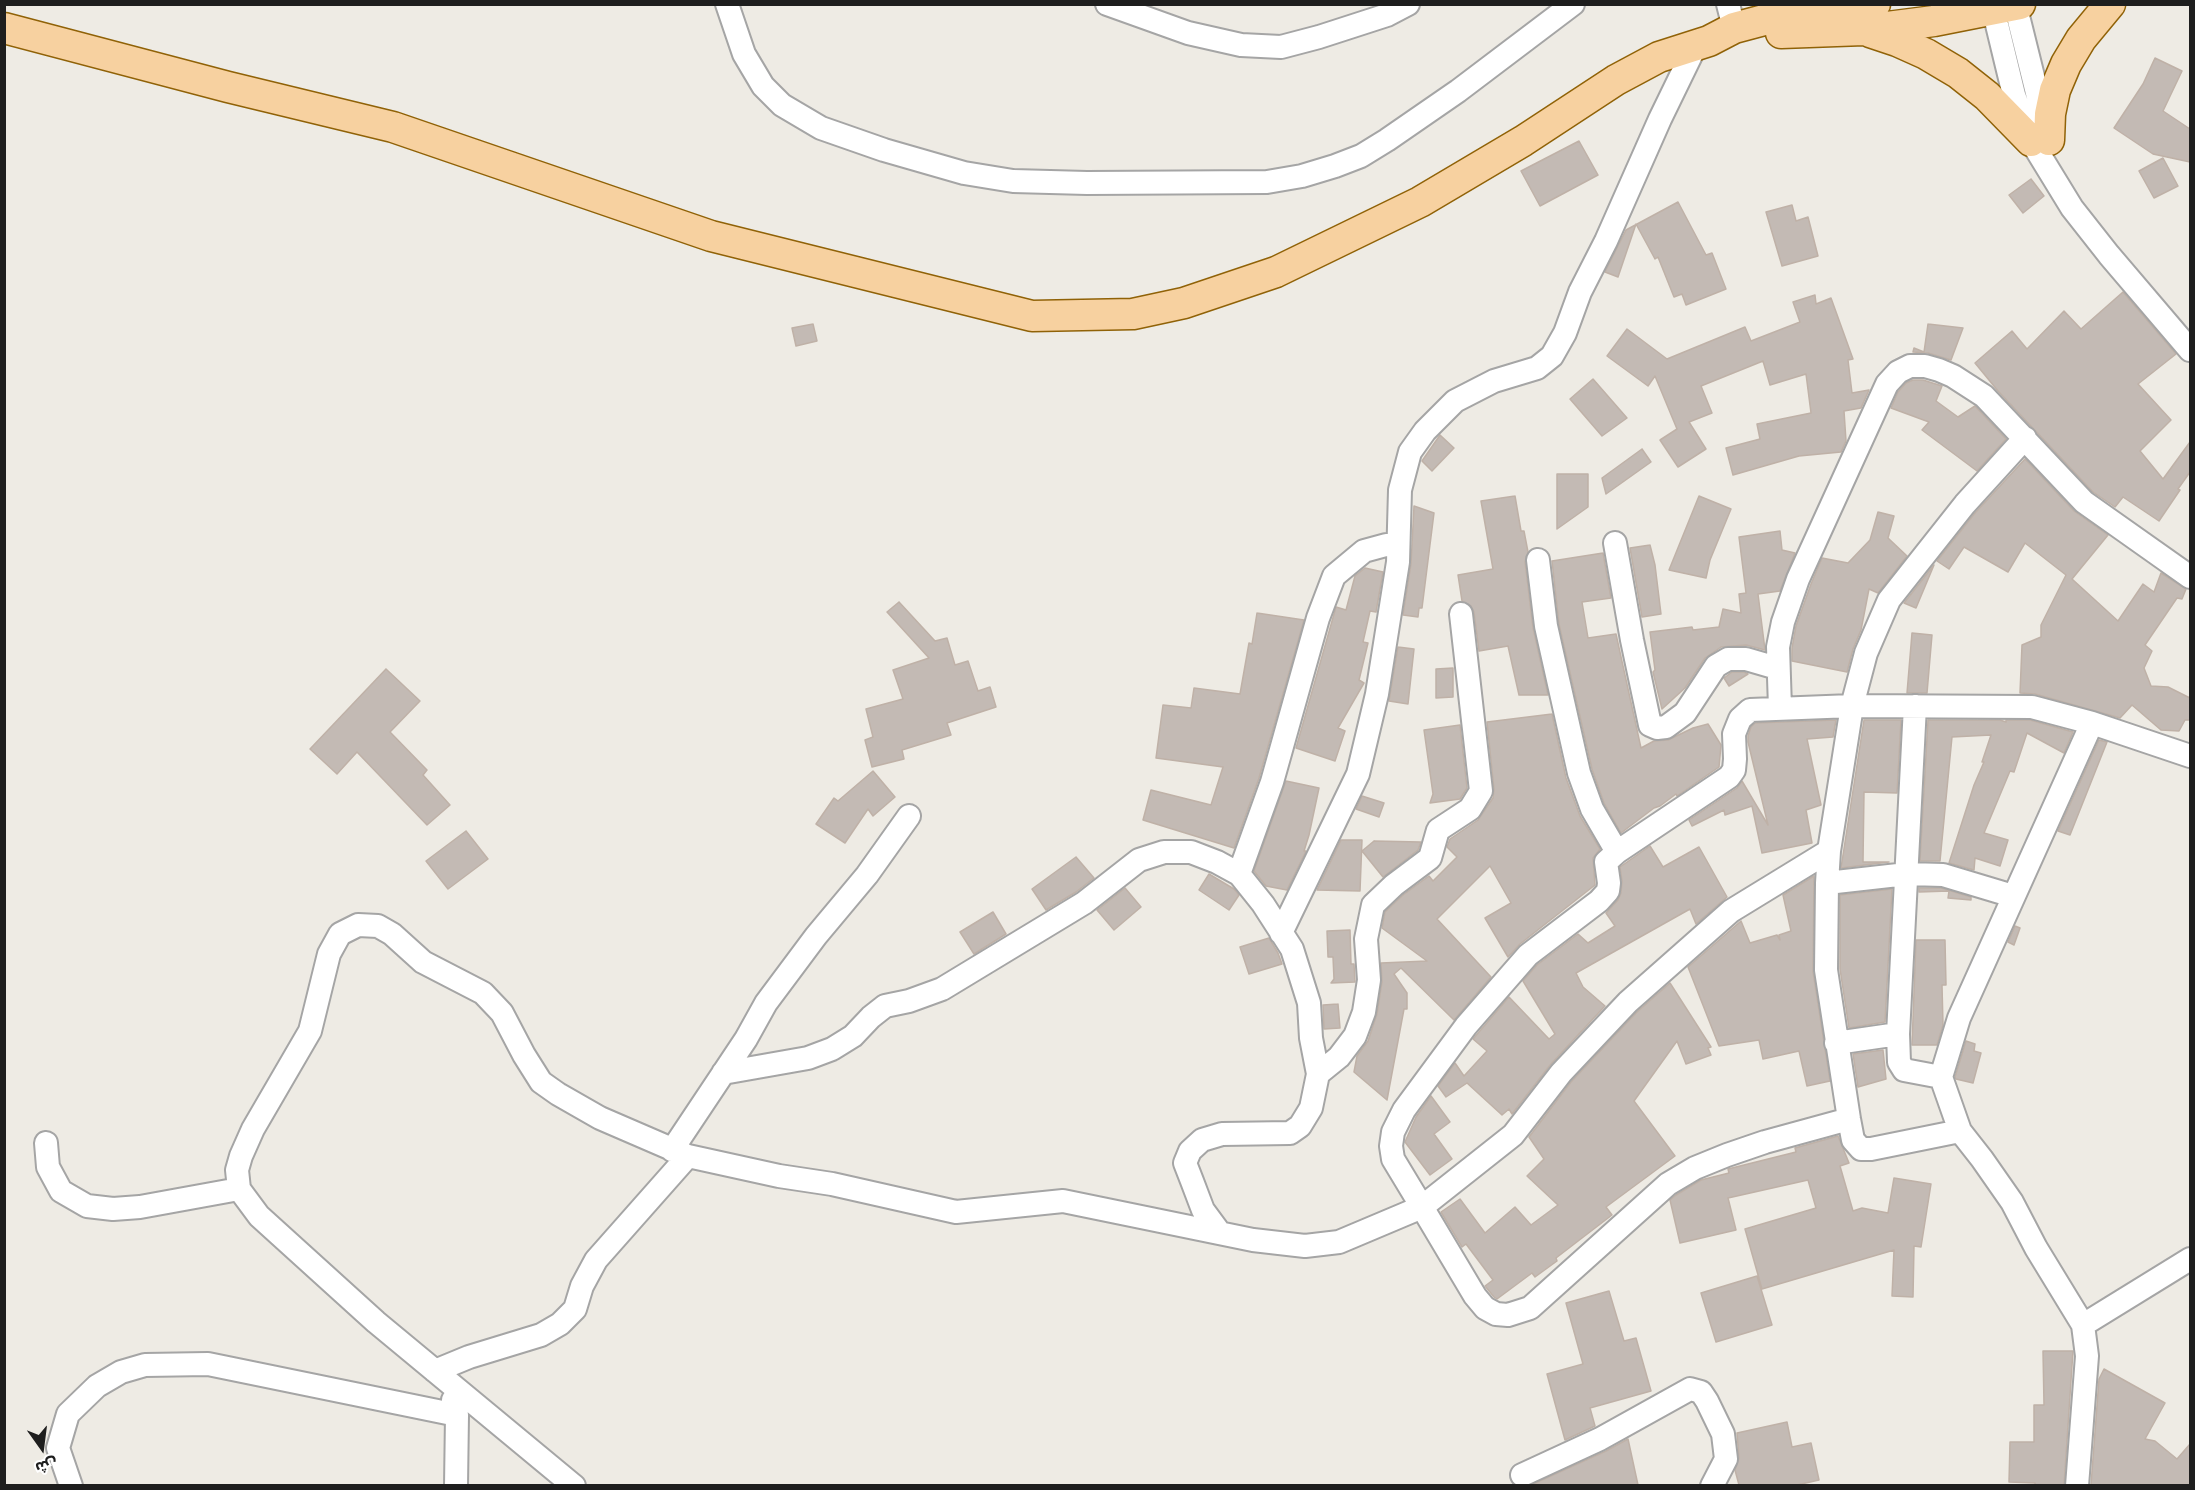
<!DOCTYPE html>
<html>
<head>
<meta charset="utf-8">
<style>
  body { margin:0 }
  #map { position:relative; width:2195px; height:1490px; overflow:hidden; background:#eeebe4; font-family:"Fira Sans","Noto Sans Arabic",sans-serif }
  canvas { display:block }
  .frame { position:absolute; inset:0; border:6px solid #1e1e1e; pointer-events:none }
  .north { position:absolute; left:12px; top:1418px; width:60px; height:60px; -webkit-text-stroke:4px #fff; paint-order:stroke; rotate:166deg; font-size:16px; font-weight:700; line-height:24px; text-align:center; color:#1e1e1e }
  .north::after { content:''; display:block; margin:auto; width:21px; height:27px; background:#1e1e1e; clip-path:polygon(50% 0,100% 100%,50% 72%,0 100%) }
</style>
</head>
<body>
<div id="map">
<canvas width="2195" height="1490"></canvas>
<div class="frame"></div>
<div class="north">ش</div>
</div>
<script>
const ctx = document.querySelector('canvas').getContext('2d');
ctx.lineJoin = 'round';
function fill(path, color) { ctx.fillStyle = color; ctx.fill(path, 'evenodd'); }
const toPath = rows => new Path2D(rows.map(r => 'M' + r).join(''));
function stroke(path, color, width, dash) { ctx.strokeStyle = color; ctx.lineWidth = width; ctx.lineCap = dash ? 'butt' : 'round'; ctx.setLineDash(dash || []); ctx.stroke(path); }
const building = toPath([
  [2155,58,2182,71,2163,111,2190,129,2190,162,2153,154,2114,128,2143,84,2155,58],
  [1579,141,1598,175,1540,206,1521,171,1579,141],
  [2163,158,2178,186,2154,198,2139,171,2163,158],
  [2031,179,2044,196,2023,213,2009,195,2031,179],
  [1678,202,1706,255,1712,253,1726,289,1686,305,1682,294,1674,297,1658,257,1655,259,1636,224,1618,277,1605,272,1626,230,1678,202],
  [1792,205,1796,221,1808,217,1818,256,1782,266,1766,212,1792,205],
  [2123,292,2176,354,2138,384,2171,420,2140,451,2163,479,2190,442,2190,472,2178,489,2180,490,2159,521,2123,497,2115,507,2093,492,1998,391,1975,363,2012,331,2027,349,2064,311,2081,329,2123,292],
  [1815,295,1816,304,1831,298,1853,359,1848,360,1852,393,1869,390,1861,408,1844,411,1846,441,1841,452,1799,456,1733,475,1726,448,1760,439,1757,424,1811,413,1806,374,1770,385,1763,361,1701,386,1712,413,1689,422,1706,449,1678,467,1660,440,1677,429,1655,376,1648,386,1607,356,1627,329,1667,359,1745,327,1751,341,1800,322,1793,302,1815,295],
  [813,324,817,341,796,346,792,328,813,324],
  [1928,324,1963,328,1951,360,1928,353,1913,352,1914,348,1924,352,1928,324],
  [1593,379,1627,418,1602,436,1570,399,1593,379],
  [1913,380,1923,380,1942,386,1936,401,1958,417,1975,406,2006,439,1977,471,1922,430,1929,422,1891,408,1898,392,1906,383,1913,380],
  [1440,435,1454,448,1432,471,1422,461,1440,435],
  [1642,449,1651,462,1606,494,1602,478,1642,449],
  [2025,459,2074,511,2108,535,2072,579,2118,621,2143,584,2154,592,2161,573,2186,589,2182,599,2177,598,2145,645,2152,651,2144,668,2151,686,2168,687,2190,698,2190,720,2185,720,2179,731,2161,730,2132,705,2120,718,2035,694,2020,693,2022,645,2041,637,2041,625,2066,575,2025,543,2008,572,1964,547,1949,569,1937,561,1975,513,2025,459],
  [1557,474,1588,474,1588,507,1557,529,1557,474],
  [1515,496,1521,531,1524,531,1528,552,1525,562,1533,628,1548,695,1519,695,1508,646,1479,651,1474,612,1471,606,1462,601,1458,575,1493,569,1481,501,1515,496],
  [1699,496,1731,509,1710,560,1706,578,1669,570,1699,496],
  [1414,506,1434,513,1422,608,1419,608,1418,617,1403,615,1411,564,1414,506],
  [1878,512,1894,516,1888,538,1907,556,1878,593,1869,589,1861,630,1853,649,1847,672,1792,661,1792,648,1796,626,1811,584,1822,558,1848,563,1870,540,1878,512],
  [1780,531,1782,550,1795,553,1780,591,1758,594,1765,650,1746,645,1721,647,1705,658,1685,688,1662,709,1653,672,1655,670,1650,632,1692,627,1693,630,1719,627,1723,609,1741,613,1739,594,1746,593,1739,537,1780,531],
  [1650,545,1655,565,1661,614,1642,617,1630,548,1650,545],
  [1603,553,1611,598,1582,602,1588,638,1616,634,1641,748,1654,741,1668,740,1693,728,1708,724,1721,745,1719,767,1677,796,1676,794,1660,806,1654,808,1621,833,1604,803,1592,769,1559,624,1552,561,1603,553],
  [1934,565,1916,608,1904,603,1934,565],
  [1365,568,1383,572,1376,612,1370,611,1363,642,1368,643,1359,680,1364,683,1338,728,1345,731,1335,761,1296,748,1336,607,1346,610,1355,576,1365,568],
  [899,602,935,641,947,638,955,665,968,661,978,691,990,687,996,707,947,723,951,735,902,750,904,759,872,767,865,740,873,737,866,709,903,699,893,670,929,658,887,612,899,602],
  [1257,613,1304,620,1259,778,1234,848,1143,820,1151,790,1211,805,1223,767,1156,758,1163,705,1191,708,1194,688,1240,694,1249,643,1252,644,1257,613],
  [1912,633,1932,635,1927,693,1907,693,1912,633],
  [1398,647,1414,649,1408,704,1389,701,1398,647],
  [1453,668,1453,697,1436,698,1436,669,1453,668],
  [386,669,420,701,390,732,427,770,423,775,450,805,427,825,357,752,337,774,310,749,386,669],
  [1732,672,1744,672,1748,674,1729,686,1724,678,1732,672],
  [1552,714,1566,778,1580,816,1600,849,1593,858,1595,885,1520,944,1508,957,1485,918,1511,903,1490,866,1437,919,1491,977,1454,1020,1401,968,1394,974,1407,993,1407,1009,1404,1009,1387,1100,1354,1072,1357,1056,1368,1041,1377,1014,1382,982,1381,963,1427,961,1382,928,1385,912,1403,895,1429,876,1433,881,1457,857,1447,847,1450,839,1478,820,1493,798,1494,789,1487,722,1552,714],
  [1836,720,1833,737,1807,739,1821,805,1806,810,1812,843,1762,853,1752,806,1725,815,1724,810,1692,826,1689,820,1737,788,1742,781,1768,825,1748,742,1748,736,1751,727,1755,723,1836,720],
  [1864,720,1901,720,1897,793,1864,792,1863,862,1889,862,1841,868,1864,720],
  [1928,720,2000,720,2006,722,2006,720,2030,720,2073,732,2064,753,2027,733,2014,772,2010,771,1984,833,2008,840,2000,866,1975,858,1974,870,1949,863,1974,785,1984,762,1982,762,1991,735,1952,737,1940,861,1920,861,1928,720],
  [1460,725,1467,788,1460,799,1430,803,1433,794,1424,730,1460,725],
  [2099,740,2107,742,2070,835,2058,831,2099,740],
  [873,771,895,797,873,816,868,809,845,843,816,824,834,798,838,801,873,771],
  [1286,781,1319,788,1309,835,1304,851,1306,851,1287,890,1266,886,1254,871,1286,781],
  [1362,796,1384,803,1379,817,1356,809,1362,796],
  [466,831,488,859,448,889,426,861,466,831],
  [1341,840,1362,840,1360,891,1317,890,1341,840],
  [1374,841,1421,842,1418,850,1383,877,1362,851,1374,841],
  [1650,846,1663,867,1699,847,1727,897,1696,924,1690,909,1576,973,1583,987,1605,1006,1551,1064,1512,1114,1509,1109,1502,1115,1467,1083,1446,1097,1438,1086,1455,1063,1464,1076,1487,1051,1473,1039,1509,997,1549,1039,1555,1034,1523,981,1537,965,1578,934,1588,943,1615,926,1606,913,1618,900,1621,893,1622,881,1620,867,1650,846],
  [1076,857,1094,878,1076,892,1046,910,1032,889,1076,857],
  [1209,874,1234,889,1239,895,1229,910,1199,890,1209,874],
  [1814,876,1813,972,1830,1081,1807,1086,1799,1051,1763,1059,1759,1040,1719,1046,1688,967,1741,921,1750,943,1777,935,1780,940,1779,935,1791,931,1783,895,1814,876],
  [1125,888,1141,907,1114,930,1097,910,1125,888],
  [1919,888,1941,888,1971,897,1971,900,1948,898,1949,891,1919,892,1919,888],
  [1892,889,1885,1022,1849,1028,1840,969,1840,895,1892,889],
  [993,912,1006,934,974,954,960,932,993,912],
  [2015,926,2020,928,2014,945,2008,942,2015,926],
  [1350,930,1351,964,1354,964,1355,982,1331,983,1334,979,1333,957,1328,957,1327,931,1350,930],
  [1269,938,1278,953,1282,964,1249,974,1240,947,1269,938],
  [1916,940,1945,940,1946,985,1942,985,1943,1025,1937,1045,1912,1045,1916,940],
  [1670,983,1711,1047,1708,1048,1711,1055,1686,1064,1677,1041,1634,1101,1675,1156,1606,1207,1612,1215,1556,1258,1557,1261,1535,1277,1532,1273,1497,1299,1494,1297,1485,1286,1493,1280,1466,1244,1462,1247,1441,1212,1460,1199,1485,1233,1515,1207,1531,1225,1558,1205,1527,1176,1544,1159,1529,1137,1571,1082,1637,1012,1670,983],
  [1338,1004,1340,1028,1324,1029,1323,1005,1338,1004],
  [1966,1041,1975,1044,1974,1051,1981,1053,1973,1083,1956,1079,1955,1077,1966,1041],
  [1883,1050,1886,1079,1858,1087,1853,1054,1883,1050],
  [1431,1096,1450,1122,1434,1134,1452,1159,1430,1175,1405,1142,1416,1117,1431,1096],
  [1838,1136,1849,1163,1840,1166,1853,1211,1862,1208,1888,1213,1894,1178,1931,1184,1921,1247,1914,1246,1913,1297,1892,1296,1894,1250,1762,1289,1745,1229,1816,1208,1808,1180,1728,1198,1736,1230,1680,1243,1670,1200,1676,1195,1701,1180,1729,1173,1728,1169,1796,1152,1795,1148,1838,1136],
  [1757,1276,1772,1325,1716,1342,1701,1293,1757,1276],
  [1609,1291,1624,1341,1636,1338,1651,1391,1590,1408,1595,1426,1565,1440,1547,1374,1583,1364,1566,1303,1609,1291],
  [2043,1351,2073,1351,2064,1485,2035,1485,2035,1483,2009,1482,2010,1442,2034,1442,2034,1405,2044,1405,2043,1351],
  [2104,1369,2165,1403,2145,1439,2155,1441,2177,1459,2190,1444,2190,1485,2091,1485,2099,1379,2104,1369],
  [1787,1422,1792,1447,1811,1443,1819,1480,1797,1485,1739,1485,1735,1470,1739,1458,1737,1433,1787,1422],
  [1628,1439,1638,1485,1531,1485,1606,1451,1628,1439]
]);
const minor = toPath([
  [727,4,744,54,763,86,782,105,821,128,884,150,964,173,1013,181,1087,183,1267,182,1302,176,1335,166,1361,156,1387,140,1458,91,1573,4],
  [1107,4,1188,33,1241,45,1281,47,1319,37,1387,15,1408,4],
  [1728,4,1734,28],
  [1992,4,2014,95,2031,141,2072,208,2109,255,2190,350],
  [2015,4,2046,129],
  [2025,438,1965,504,1889,600,1866,653,1852,706,1829,851,1827,883,1826,970,1849,1119,1853,1140,1861,1149,1871,1149,1960,1131,1941,1077,1959,1018,2092,723],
  [1615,543,1632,640,1650,725,1657,728,1666,727,1685,713,1716,666,1728,659,1746,659,1777,668],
  [1538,560,1546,626,1579,773,1592,809,1617,852],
  [1915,706,1898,1034,1899,1062,1904,1070,1941,1077],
  [1780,708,1778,647,1783,622,1798,579,1887,384,1898,372,1910,366,1925,366,1939,370,1953,376,1984,396,2084,502,2190,577],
  [1829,851,1731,911,1628,1002,1561,1073,1513,1135,1422,1207,1475,1296,1485,1308,1496,1314,1508,1315,1530,1308,1668,1184,1695,1168,1727,1155,1765,1142,1849,1119],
  [1239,874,1272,782,1318,618,1334,576,1364,551,1386,545,1398,546],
  [1827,883,1907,874,1943,875,2013,896],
  [1281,933,1358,774,1377,694,1398,562,1400,490,1410,452,1425,431,1455,401,1494,381,1537,368,1552,356,1565,333,1580,292,1606,241,1660,119,1696,45],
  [1836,1043,1898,1034],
  [723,1073,808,1058,832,1049,853,1036,871,1017,885,1006,909,1001,942,989,1084,903,1139,860,1164,852,1191,852,1217,862,1239,874,1263,904,1292,949,1309,1003,1311,1038,1318,1074,1311,1108,1300,1126,1290,1133,1222,1134,1202,1140,1190,1151,1185,1163,1192,1181,1203,1210,1220,1233],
  [1318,1074,1339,1057,1355,1036,1364,1012,1369,980,1366,939,1373,905,1394,885,1430,858,1438,830,1470,809,1481,791,1461,614],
  [1960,1131,1982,1159,2012,1202,2036,1248,2083,1325,2190,1259],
  [46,1143,48,1167,61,1191,87,1206,113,1209,140,1207,239,1189],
  [672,1150,746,1039,766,1003,816,936,867,875,909,816],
  [435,1371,469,1357,541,1335,560,1324,575,1309,582,1286,596,1260,688,1156],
  [453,1400,457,1415,456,1486],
  [1522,1475,1600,1439,1690,1389,1701,1392,1707,1401,1723,1434,1726,1459,1712,1486],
  [71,1486,58,1448,68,1414,97,1386,121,1372,145,1365,208,1364,457,1415],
  [574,1486,376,1322,259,1216,239,1189,237,1170,241,1156,253,1129,310,1031,329,954,340,934,358,925,378,926,392,934,423,962,483,993,502,1013,524,1055,541,1082,558,1094,600,1118,688,1156,779,1176,832,1184,956,1212,1063,1201,1253,1240,1305,1246,1339,1242,1422,1207,1393,1159,1391,1146,1393,1132,1404,1110,1466,1026,1528,955,1599,901,1608,891,1609,883,1606,862,1617,852,1729,777,1734,770,1735,759,1734,734,1740,719,1750,710,1852,706,2032,707,2092,723,2190,756],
  [2077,1486,2087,1356,2083,1325]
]);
const major = toPath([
  [4,28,228,87,393,127,711,236,1032,316,1133,314,1184,303,1276,272,1420,202,1523,141,1616,80,1659,57,1709,41,1734,28,1779,16,1875,4],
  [1870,32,1897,41,1926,54,1958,73,1987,96,2031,141],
  [1781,33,1864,30,1934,21,2020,4],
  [2049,140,2050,114,2055,90,2066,64,2081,39,2110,4]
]);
fill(building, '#c3bab4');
stroke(building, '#bfb1a7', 1.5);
stroke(minor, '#a5a5a5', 26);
stroke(major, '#906207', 33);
stroke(minor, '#fff', 22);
stroke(major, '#f7d1a0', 30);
</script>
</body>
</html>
